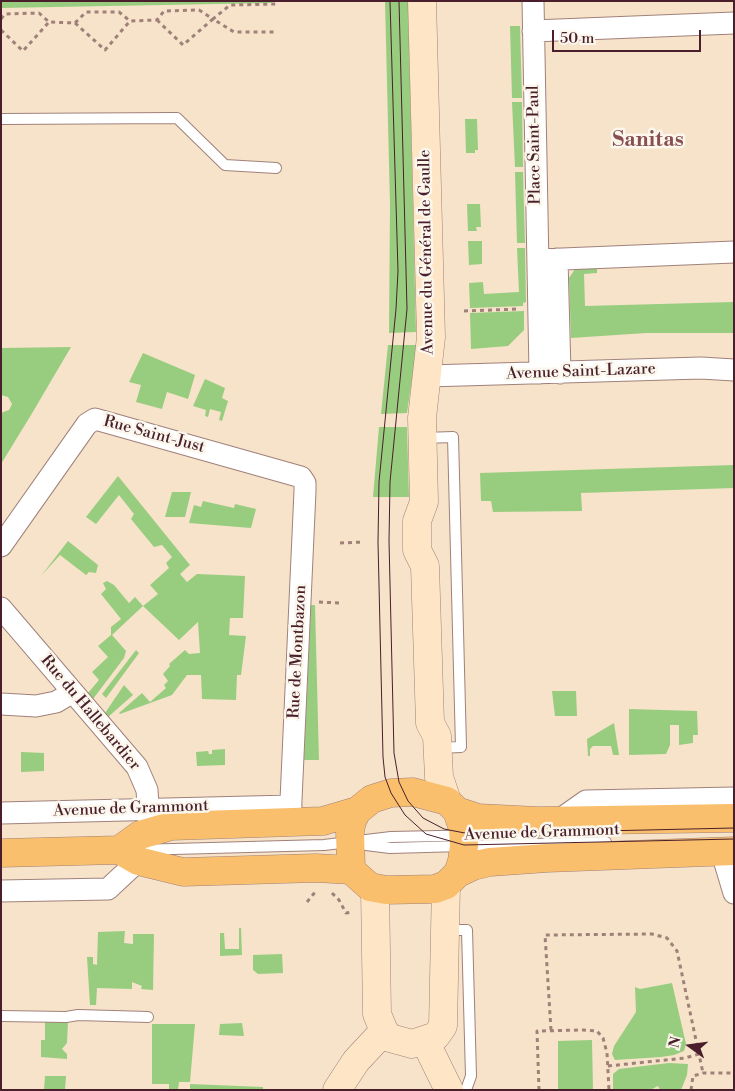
<!DOCTYPE html>
<html>
<head>
<meta charset="utf-8">
<style>
  body { margin:0 }
  #map { position:relative; width:735px; height:1091px; overflow:hidden; background:#f6e3ca; font-family:"Libre Bodoni",serif }
  canvas { display:block }
  .frame { position:absolute; inset:0; border:2px solid #4a1f2b; pointer-events:none }
  .north { position:absolute; left:665px; top:1021px; width:50px; height:50px; -webkit-text-stroke:4px #fbf7ec; paint-order:stroke; rotate:284deg; font-size:14px; font-weight:700; line-height:20px; text-align:center; color:#4a1f2b }
  .north::after { content:''; display:block; margin:auto; width:18px; height:22px; background:#4a1f2b; clip-path:polygon(50% 0,100% 100%,50% 72%,0 100%) }
  .scale { position:absolute; left:552px; top:30px; width:149px; height:22px; box-sizing:border-box; border:2px solid #4a1f2b; border-top:0; padding-left:6px; font-size:15px; line-height:18px; white-space:nowrap; color:#4a1f2b; -webkit-text-stroke:4px #fbf7ec; paint-order:stroke }
</style>
</head>
<body>
<div id="map">
<canvas width="735" height="1091"></canvas>
<div class="frame"></div>
<div class="north">N</div>
<div class="scale">50 m</div>
</div>
<script>
const ctx = document.querySelector('canvas').getContext('2d');
ctx.lineJoin = 'round';
function fill(path, color) { ctx.fillStyle = color; ctx.fill(path, 'evenodd'); }
const toPath = rows => new Path2D(rows.map(r => 'M' + r).join(''));
function stroke(path, color, width, dash) { ctx.strokeStyle = color; ctx.lineWidth = width; ctx.lineCap = dash ? 'butt' : 'round'; ctx.setLineDash(dash || []); ctx.stroke(path); }
function label(font, color, halo, rows, align = 'center') {
  ctx.font = font + ' "Libre Bodoni",serif'; ctx.lineWidth = 5; ctx.setLineDash([]); ctx.textBaseline = 'middle'; ctx.strokeStyle = halo; ctx.fillStyle = color; for (const [text, x, y, turn = 0] of rows) {
    ctx.save(); ctx.translate(x, y); ctx.rotate((+turn || 0) * Math.PI / 180); ctx.textAlign = isNaN(turn) ? turn : align; if (halo) ctx.strokeText(text, 0, 0); ctx.fillText(text, 0, 0); ctx.restore();
  }
}
const green = toPath([
  [1,1,271,1,271,3,1,8],
  [385,1,408,1,416,332,389,333,390,205],
  [510,26,520,26,522,98,512,98],
  [512,102,522,102,523,167,515,167],
  [465,119,477,119,478,150,475,150,475,153,466,153],
  [515,172,523,172,525,243,517,243],
  [467,204,480,204,481,227,476,227,477,231,468,231],
  [468,241,482,241,482,264,469,265],
  [517,248,525,248,526,302,523,303,523,306,470,308,469,283,483,282,484,294,519,292],
  [597,265,597,273,584,274,585,306,734,302,734,333,646,333,571,338,569,278,577,266],
  [524,311,524,330,508,346,471,349,470,313],
  [388,345,417,345,407,413,381,414],
  [71,347,31,415,1,464,1,413,9,410,12,404,8,397,1,395,1,348],
  [143,353,195,375,188,399,167,392,162,409,136,402,141,385,129,382],
  [205,379,225,388,222,398,228,401,222,421,219,420,221,412,210,409,208,417,205,416,206,410,193,406],
  [379,427,407,427,409,497,373,497],
  [734,465,734,488,581,493,582,511,493,512,491,501,481,501,480,473],
  [118,476,190,565,180,574,187,582,197,574,245,576,243,618,230,618,229,635,246,636,241,675,237,675,236,700,202,699,201,675,187,675,172,695,120,714,119,713,142,693,150,702,166,688,164,685,168,681,163,674,170,666,169,664,185,650,189,654,200,653,198,622,179,640,143,606,112,635,126,651,124,658,93,699,88,693,99,680,92,672,108,657,98,646,111,635,111,627,121,619,101,594,106,589,103,583,107,581,114,585,129,603,135,597,143,606,158,594,150,585,169,568,166,563,172,557,162,545,154,547,131,519,134,514,119,495,96,524,86,517],
  [172,492,191,492,185,517,165,517],
  [203,501,234,508,235,504,256,509,251,528,189,523,194,505,201,507],
  [68,541,98,565,96,573,89,572,86,575,60,555,41,576],
  [311,605,315,605,319,760,304,760],
  [136,650,139,653,106,698,102,694],
  [124,685,133,695,108,717,105,713],
  [552,691,576,691,577,716,555,716],
  [629,709,697,711,698,735,693,735,693,743,679,745,679,725,670,725,670,745,666,754,629,755],
  [614,723,619,755,613,755,611,746,593,746,590,749,590,756,588,756,587,739],
  [225,749,225,765,197,766,196,752,208,751,209,754,212,754,212,750],
  [21,752,44,753,44,771,21,772],
  [239,928,241,928,242,955,220,956,220,933,224,933,225,949,239,949],
  [125,931,124,943,133,944,133,934,154,934,153,990,141,989,142,986,132,982,132,989,97,988,96,1005,90,1005,87,957,93,957,93,964,97,965,98,932],
  [282,954,283,973,258,974,253,970,253,955],
  [672,983,686,1044,684,1051,674,1055,661,1057,615,1060,612,1054,614,1046,636,1012,635,987,640,989],
  [45,1021,68,1021,67,1043,62,1049,67,1054,67,1059,41,1057,41,1040,45,1040],
  [242,1023,244,1036,219,1035,220,1024],
  [152,1024,195,1024,190,1082,179,1082,178,1090,169,1090,169,1084,152,1084],
  [592,1040,593,1090,558,1090,558,1041],
  [669,1063,688,1064,687,1075,681,1090,660,1090,658,1086,650,1090,613,1090,613,1074,619,1069],
  [45,1076,66,1076,65,1090,44,1090],
  [190,1084,263,1087,263,1090,190,1090]
]);
const path = toPath([
  [1,19,5,14,39,13,49,22,75,23,86,12,119,12,130,21,157,20,164,11,199,10,213,19,230,5,277,4,277,1],
  [157,20,183,45,213,19,234,32,277,32],
  [75,23,105,50,130,21],
  [1,30,23,51,49,22],
  [464,311,519,309],
  [340,543,363,542],
  [319,602,339,603],
  [332,893,339,900,346,913,353,912],
  [307,902,316,891],
  [551,1030,545,935,652,934,667,938,677,951,703,1073],
  [608,1066,685,1058,699,1054],
  [539,1090,537,1031,583,1030,597,1031,603,1038,607,1053,609,1090],
  [691,1090,693,1076,703,1073,734,1073]
]);
const lane = toPath([
  [1,119,177,118,225,165,276,168],
  [424,438,453,437,461,747,438,748],
  [366,845,390,848,606,842],
  [135,850,324,845,391,837,534,834],
  [447,930,467,930,471,1076,466,1090],
  [1,1016,66,1017,78,1015,148,1017]
]);
const street = toPath([
  [533,1,540,373],
  [533,31,734,23],
  [557,259,560,373],
  [538,260,734,252],
  [428,376,701,368,734,370],
  [1,546,87,424,95,419,301,477,305,483,305,491,290,822],
  [1,608,137,767,147,790,149,823],
  [1,704,36,706,56,702,73,692],
  [1,813,291,806],
  [559,820,586,801,734,798],
  [722,853,734,893],
  [1,891,108,889,138,861]
]);
const secondary = toPath([
  [422,1,431,337,422,418,424,502,417,521,417,550,425,566,430,723,437,736,439,777,447,801],
  [375,889,377,1014,384,1031,390,1038,412,1044,436,1036,443,1026,446,885],
  [425,1041,449,1090],
  [337,1090,356,1061,384,1031]
]);
const primary = toPath([
  [413,792,447,801,457,811,463,829,464,846,462,861,458,873,446,885,435,889,386,890,370,887,351,870,350,831,352,821,357,811,372,799,391,793,413,792],
  [457,811,478,818,538,821,734,818],
  [119,850,140,835,171,826,323,821,357,811],
  [1,853,119,850,138,861,183,872,316,868,351,870],
  [458,873,473,866,490,862,547,858,734,851]
]);
const tram = toPath([
  [390,1,398,271,396,309,379,482,378,542,383,757,385,777,391,793,405,815,426,834,464,845,734,839],
  [399,1,407,309,390,482,389,541,394,753,399,782,408,801,423,818,444,829,470,834,734,828]
]);
const streetNames = [
  ["Place Saint-Paul",535,145,-91],
  ["Avenue du Général de Gaulle",427,252,-91],
  ["Avenue Saint-Lazare",581,372,-2],
  ["Rue Saint-Just",154,435,15],
  ["Rue de Montbazon",298,652,-87],
  ["Rue du Hallebardier",90,713,50],
  ["Avenue de Grammont",131,809,-2],
  ["Avenue de Grammont",542,833,-2]
];
const districtNames = [
  ["Sanitas",648,141]
];
fill(green, '#98cd7f');
stroke(lane, '#a0817a', 12);
stroke(street, '#a0817a', 23);
stroke(secondary, '#a0817a', 29);
stroke(primary, '#a0817a', 29);
stroke(path, '#a0817a', 3, [4, 4]);
stroke(lane, '#fff', 10);
stroke(street, '#fff', 21);
stroke(secondary, '#fde5c5', 28);
stroke(primary, '#f9bf6d', 28);
stroke(tram, '#4a1f2b', 1);
label('16px', '#4a1f2b', '#fbf7ec', streetNames);
label('bold 21px', '#884e52', '#fbf7ec', districtNames);
</script>
</body>
</html>
